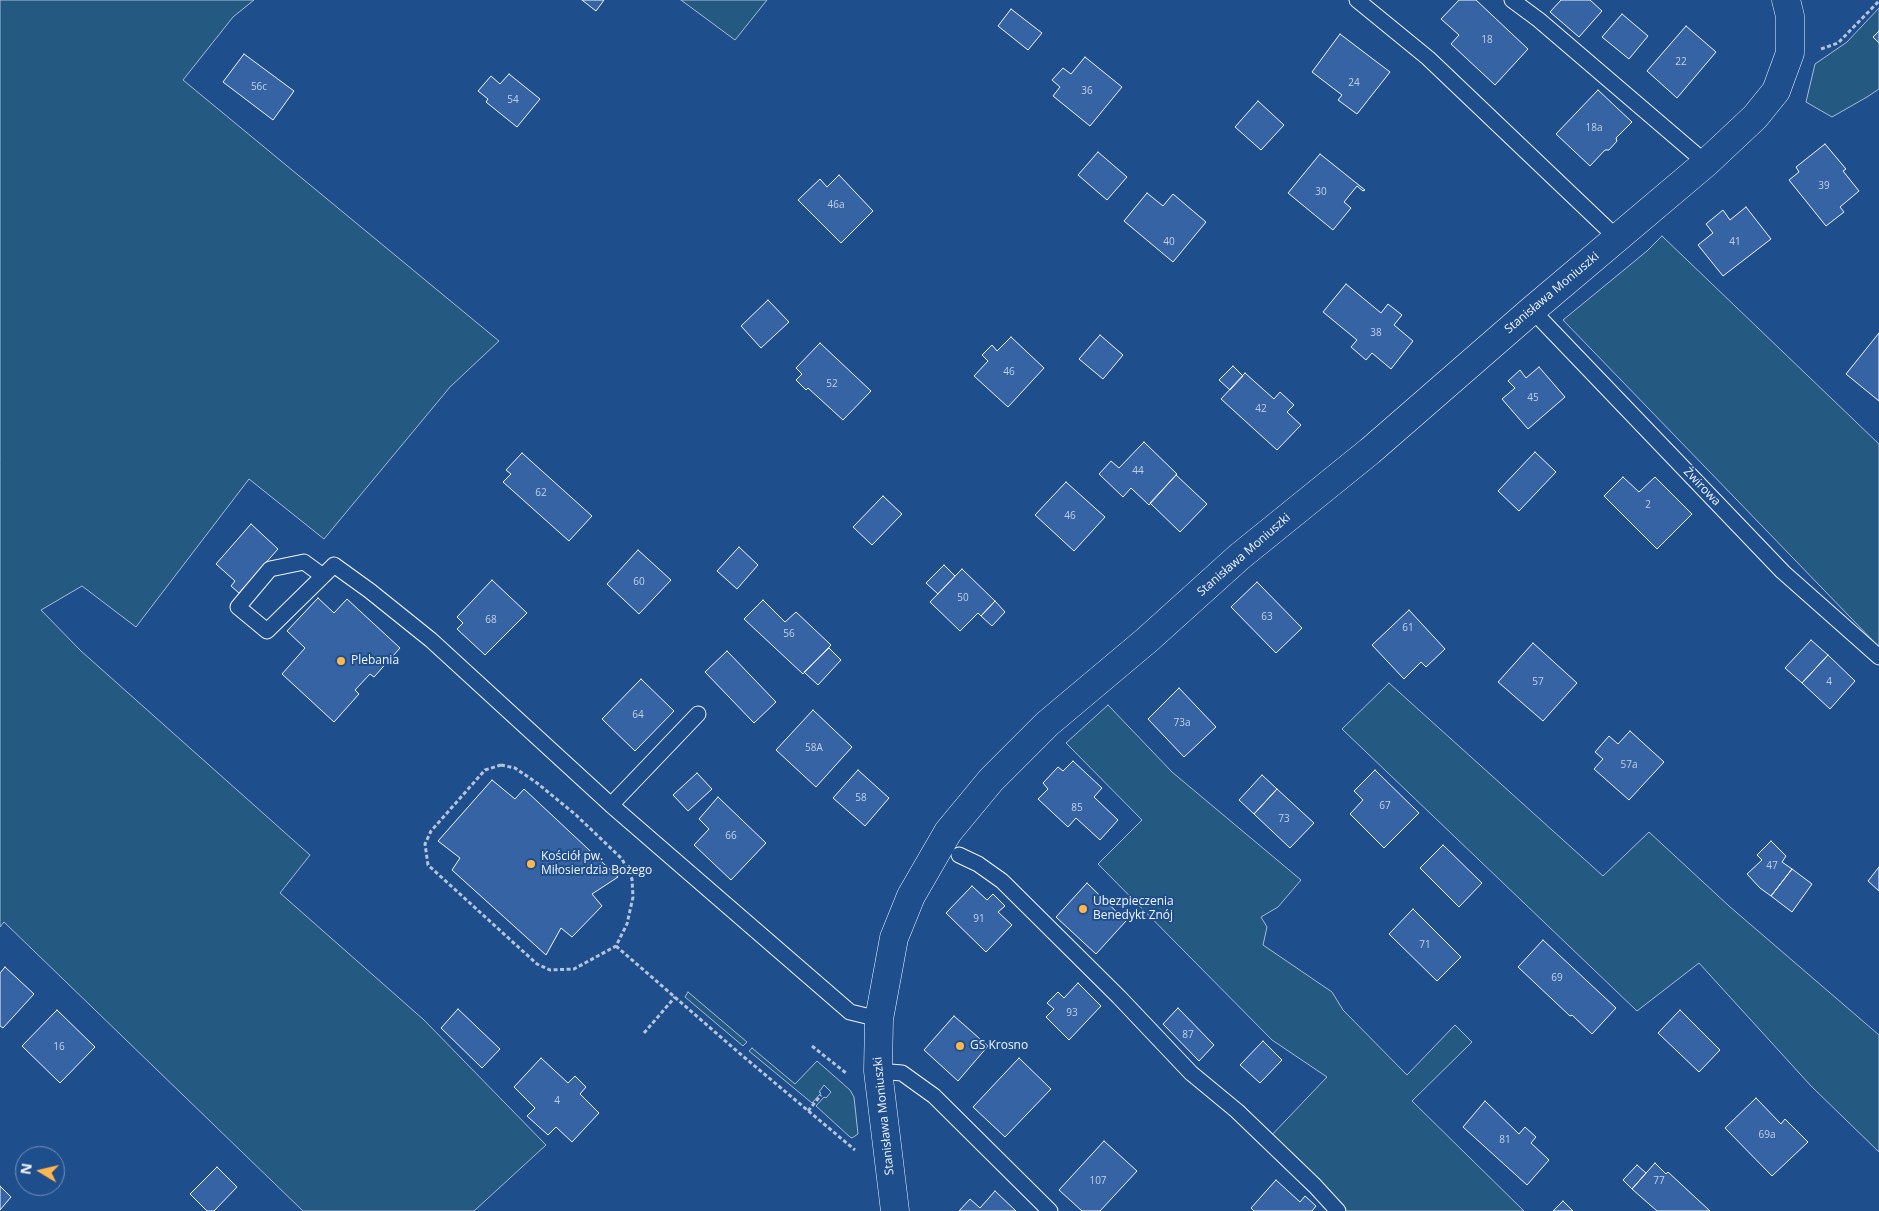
<!DOCTYPE html>
<html>
<head>
<meta charset="utf-8">
<style>
  body { margin:0 }
  #map { position:relative; width:1879px; height:1211px; overflow:hidden; background:#1f4e8c; font-family:"Open Sans",sans-serif }
  canvas { display:block }
  .north { position:absolute; left:15px; top:1146px; width:50px; height:50px; box-sizing:border-box; background:#1f4e8c; border:1px solid #7391ba; border-radius:50%; rotate:279deg; font-size:14px; font-weight:700; line-height:20px; text-align:center; color:#f2f6ff }
  .north::after { content:''; display:block; margin:auto; width:18px; height:22px; background:#ffb74d; clip-path:polygon(50% 0,100% 100%,50% 72%,0 100%) }
</style>
</head>
<body>
<div id="map">
<canvas width="1879" height="1211"></canvas>
<div class="north">N</div>
</div>
<script>
const ctx = document.querySelector('canvas').getContext('2d');
ctx.lineJoin = 'round';
function fill(path, color) { ctx.fillStyle = color; ctx.fill(path, 'evenodd'); }
const toPath = rows => new Path2D(rows.map(r => 'M' + r).join(''));
function stroke(path, color, width, dash) { ctx.strokeStyle = color; ctx.lineWidth = width; ctx.lineCap = dash ? 'butt' : 'round'; ctx.setLineDash(dash || []); ctx.stroke(path); }
function label(font, color, halo, rows, align = 'center') {
  ctx.font = font + ' "Open Sans",sans-serif'; ctx.lineWidth = 4; ctx.setLineDash([]); ctx.textBaseline = 'middle'; ctx.strokeStyle = halo; ctx.fillStyle = color; for (const [text, x, y, turn = 0] of rows) {
    ctx.save(); ctx.translate(x, y); ctx.rotate((+turn || 0) * Math.PI / 180); ctx.textAlign = isNaN(turn) ? turn : align; if (halo) ctx.strokeText(text, 0, 0); ctx.fillText(text, 0, 0); ctx.restore();
  }
}
const green = toPath([
  [0,0,254,0,233,17,183,80,499,341,450,387,324,539,249,479,136,627,82,586,41,610,81,651,310,855,280,893,424,1020,546,1145,474,1211,303,1211,4,922,0,927,0,0],
  [681,0,767,0,735,40,681,0],
  [1879,8,1879,89,1867,97,1832,117,1806,102,1815,64,1847,42,1879,8],
  [1662,236,1879,444,1879,647,1563,320,1647,251,1662,236],
  [1389,683,1603,876,1649,832,1729,906,1879,1035,1879,1152,1811,1086,1699,963,1637,1011,1342,729,1389,683],
  [1108,705,1172,772,1301,880,1278,907,1261,917,1267,927,1263,945,1332,992,1343,1010,1407,1075,1455,1025,1472,1042,1412,1101,1524,1211,1341,1211,1267,1140,1327,1077,1272,1040,1098,864,1142,820,1066,743,1108,705],
  [688,992,747,1042,743,1046,685,997,688,992],
  [752,1048,795,1084,817,1061,850,1090,854,1097,858,1134,852,1138,850,1137,816,1106,824,1097,826,1098,831,1092,824,1085,819,1092,821,1093,812,1103,749,1051,752,1048]
]);
const building = toPath([
  [582,0,604,0,596,11,582,0],
  [1459,0,1476,0,1528,49,1495,85,1451,44,1459,35,1441,19,1459,0],
  [1561,0,1590,0,1602,11,1579,37,1550,12,1561,0],
  [1011,9,1042,33,1028,50,998,26,1011,9],
  [1622,14,1648,36,1629,59,1602,37,1622,14],
  [1686,26,1716,52,1677,98,1647,71,1686,26],
  [1879,31,1879,43,1873,37,1879,31],
  [1340,34,1390,72,1357,114,1338,100,1342,95,1312,72,1340,34],
  [244,54,294,91,273,120,223,82,244,54],
  [1085,57,1122,87,1090,126,1053,96,1060,87,1052,80,1063,68,1071,74,1085,57],
  [509,74,540,99,517,127,486,102,488,99,478,91,491,76,500,84,509,74],
  [1598,90,1632,122,1616,138,1617,141,1609,150,1605,150,1590,166,1556,134,1598,90],
  [1258,101,1284,125,1261,150,1235,127,1258,101],
  [1825,144,1846,169,1843,171,1859,191,1840,207,1844,212,1826,226,1789,180,1799,172,1796,167,1825,144],
  [1098,152,1127,177,1107,200,1078,175,1098,152],
  [1320,154,1365,190,1363,191,1357,186,1344,202,1351,208,1333,230,1288,193,1320,154],
  [839,175,873,211,841,243,798,200,820,179,827,187,839,175],
  [1147,193,1163,206,1173,194,1206,222,1173,262,1124,221,1147,193],
  [1746,207,1771,239,1723,276,1698,245,1713,233,1706,224,1723,210,1730,220,1746,207],
  [1346,284,1381,313,1388,304,1402,315,1394,325,1413,341,1391,369,1372,353,1366,360,1351,347,1357,340,1323,312,1346,284],
  [768,300,789,322,761,348,741,326,768,300],
  [1879,333,1879,401,1846,374,1879,333],
  [1100,335,1123,355,1103,379,1079,359,1100,335],
  [1011,337,1044,368,1008,407,974,376,988,361,982,355,992,345,997,351,1011,337],
  [820,343,871,391,843,420,808,388,806,390,796,380,802,374,796,368,820,343],
  [1233,366,1243,376,1230,390,1219,380,1233,366],
  [1539,367,1565,397,1528,429,1502,399,1515,388,1508,381,1520,370,1526,378,1539,367],
  [1245,373,1274,399,1280,392,1294,405,1287,412,1301,425,1277,450,1221,399,1245,373],
  [1144,442,1177,474,1149,505,1131,488,1123,497,1099,474,1111,461,1119,468,1144,442],
  [1535,452,1556,472,1519,511,1498,491,1535,452],
  [522,453,592,516,569,541,503,482,511,474,506,470,522,453],
  [1176,475,1207,504,1180,532,1150,503,1176,475],
  [1623,477,1639,492,1655,477,1692,514,1657,549,1604,496,1623,477],
  [1066,482,1105,517,1074,551,1035,515,1066,482],
  [883,496,902,514,872,545,853,527,883,496],
  [251,524,278,549,239,593,231,586,235,581,216,564,251,524],
  [739,547,758,565,737,589,717,571,739,547],
  [638,550,671,580,639,614,607,584,638,550],
  [944,565,955,576,938,594,926,583,944,565],
  [962,569,995,601,981,616,978,613,960,631,930,602,962,569],
  [492,580,527,613,485,655,457,629,463,623,457,617,492,580],
  [1257,582,1302,628,1276,653,1231,607,1257,582],
  [318,598,334,613,347,599,400,648,374,677,370,674,355,690,359,694,334,722,282,674,305,648,287,631,318,598],
  [763,600,785,622,796,612,831,645,803,674,744,619,763,600],
  [995,601,1005,612,992,626,981,616,995,601],
  [1409,610,1445,649,1426,667,1421,662,1404,679,1372,645,1409,610],
  [1811,640,1828,655,1802,683,1785,668,1811,640],
  [1533,643,1577,683,1543,721,1498,682,1533,643],
  [829,648,841,660,818,685,804,672,829,648],
  [727,651,776,702,754,723,705,672,727,651],
  [1828,655,1855,681,1830,709,1802,683,1828,655],
  [641,679,674,711,635,751,602,719,641,679],
  [1179,688,1216,727,1184,757,1148,719,1179,688],
  [813,710,852,747,816,787,776,750,813,710],
  [1630,731,1664,762,1629,800,1594,769,1603,759,1595,752,1609,736,1618,744,1630,731],
  [1073,761,1102,788,1094,797,1118,820,1100,840,1076,818,1068,827,1038,799,1048,789,1043,783,1058,767,1063,771,1073,761],
  [858,770,889,798,865,826,833,798,858,770],
  [1375,770,1419,813,1384,848,1350,814,1363,800,1354,791,1375,770],
  [697,773,712,789,688,811,673,795,697,773],
  [1262,775,1277,789,1254,814,1239,800,1262,775],
  [492,780,515,799,524,789,618,877,592,894,602,906,572,937,561,928,546,955,452,870,460,858,438,841,492,780],
  [1277,789,1314,823,1290,848,1254,814,1277,789],
  [718,797,766,843,731,880,694,845,709,829,699,819,718,797],
  [1771,841,1786,856,1782,862,1792,869,1771,896,1760,888,1747,874,1762,860,1757,855,1771,841],
  [1443,845,1482,883,1459,907,1420,868,1443,845],
  [1879,867,1879,891,1868,881,1879,867],
  [1792,869,1812,884,1792,912,1771,896,1792,869],
  [1087,883,1126,921,1096,954,1056,917,1087,883],
  [972,886,987,900,993,894,1005,906,998,912,1012,925,986,952,946,913,972,886],
  [1413,909,1461,957,1437,981,1389,934,1413,909],
  [1543,940,1616,1008,1592,1034,1572,1015,1570,1016,1518,967,1543,940],
  [5,967,34,994,3,1028,0,1026,0,973,5,967],
  [1078,983,1101,1006,1069,1040,1046,1017,1054,1009,1047,1003,1058,992,1064,998,1078,983],
  [1178,1008,1214,1045,1199,1061,1163,1024,1178,1008],
  [458,1009,500,1049,482,1068,441,1028,458,1009],
  [57,1010,95,1047,60,1083,22,1046,57,1010],
  [1680,1010,1720,1050,1699,1072,1658,1033,1680,1010],
  [954,1016,988,1046,958,1081,924,1050,954,1016],
  [1263,1041,1282,1060,1260,1083,1240,1065,1263,1041],
  [541,1058,568,1083,575,1076,586,1087,580,1094,599,1113,572,1142,556,1127,548,1135,527,1116,535,1108,514,1087,541,1058],
  [1019,1058,1051,1089,1005,1137,973,1107,1019,1058],
  [1756,1098,1781,1124,1785,1119,1808,1142,1772,1176,1725,1128,1756,1098],
  [1485,1101,1519,1134,1525,1127,1536,1137,1531,1143,1549,1160,1527,1185,1463,1127,1485,1101],
  [1104,1141,1137,1171,1100,1211,1082,1211,1059,1190,1104,1141],
  [1655,1163,1666,1174,1668,1172,1710,1211,1657,1211,1632,1189,1655,1163],
  [1637,1165,1646,1173,1632,1189,1623,1180,1637,1165],
  [217,1167,237,1187,214,1211,207,1211,190,1194,217,1167],
  [1276,1180,1300,1202,1305,1196,1316,1206,1312,1211,1254,1211,1251,1208,1276,1180],
  [0,1186,11,1197,0,1210,0,1186],
  [995,1191,1016,1211,959,1211,970,1199,980,1208,995,1191],
  [1563,1201,1573,1211,1553,1211,1563,1201]
]);
const path = toPath([
  [1821,49,1838,43,1879,1],
  [501,765,515,768,537,783,576,815,622,859,632,879,633,897,627,924,616,946,574,969,550,970,537,964,428,865,425,844,431,831,485,770,501,765],
  [616,946,738,1052,855,1150],
  [644,1033,675,997],
  [812,1046,846,1073],
  [808,1111,821,1095]
]);
const lane = toPath([
  [1357,0,1428,58,1617,238],
  [1512,0,1539,20,1706,163],
  [1532,310,1783,572,1879,657],
  [323,576,267,631,238,607,270,569,304,562,323,576,334,565,370,591,431,640,611,805,850,1012,879,1019],
  [611,805,698,714],
  [959,855,978,864,1002,881,1119,997,1191,1073,1237,1111,1315,1186,1338,1211],
  [878,1071,902,1073,934,1096,1050,1211]
]);
const street = toPath([
  [895,1211,878,1071,879,1019,894,938,911,896,948,832,991,780,1047,724,1147,640,1239,557,1370,451,1532,310,1706,163,1755,117,1776,91,1790,53,1790,16,1786,0]
]);
const markers = [
  [341,661,5,"#ffb74d"],
  [531,864,5,"#ffb74d"],
  [1083,909,5,"#ffb74d"],
  [960,1046,5,"#ffb74d"]
];
const numberNames = [
  ["18",1487,40],
  ["22",1681,62],
  ["24",1354,83],
  ["56c",259,87],
  ["36",1087,91],
  ["54",513,100],
  ["18a",1594,128],
  ["39",1824,186],
  ["30",1321,192],
  ["46a",836,205],
  ["40",1169,242],
  ["41",1735,242],
  ["38",1376,333],
  ["46",1009,372],
  ["52",832,384],
  ["45",1533,398],
  ["42",1261,409],
  ["44",1138,471],
  ["62",541,493],
  ["2",1648,505],
  ["46",1070,516],
  ["60",639,582],
  ["50",963,598],
  ["63",1267,617],
  ["68",491,620],
  ["61",1408,628],
  ["56",789,634],
  ["57",1538,682],
  ["4",1829,682],
  ["64",638,715],
  ["73a",1182,723],
  ["58A",814,748],
  ["57a",1629,765],
  ["58",861,798],
  ["67",1385,806],
  ["85",1077,808],
  ["73",1284,819],
  ["66",731,836],
  ["47",1772,866],
  ["91",979,919],
  ["71",1425,945],
  ["69",1557,978],
  ["93",1072,1013],
  ["87",1188,1035],
  ["16",59,1047],
  ["4",557,1101],
  ["69a",1767,1135],
  ["81",1505,1140],
  ["107",1098,1181],
  ["77",1659,1181]
];
const streetNames = [
  ["Stanisława Moniuszki",1552,293,-40],
  ["Żwirowa",1702,487,46],
  ["Stanisława Moniuszki",1244,555,-41],
  ["Stanisława Moniuszki",884,1116,-96]
];
const poiNames = [
  ["Plebania",351,661],
  ["Kościół pw.",541,857],
  ["Miłosierdzia Bożego",541,871],
  ["Ubezpieczenia",1093,902],
  ["Benedykt Znój",1093,916],
  ["GS Krosno",970,1046]
];
fill(green, '#245a82');
stroke(green, '#a8bbd7', 1);
fill(building, '#3563a3');
stroke(building, '#f2f6ff', 1);
stroke(lane, '#f2f6ff', 17);
stroke(street, '#f2f6ff', 29);
stroke(path, '#b3c4dc', 3, [4, 2.5]);
stroke(lane, '#1f4e8c', 15);
stroke(street, '#1f4e8c', 28);
for (const [x, y, r, color] of markers) { const dot = new Path2D(); dot.arc(x, y, r, 0, 2 * Math.PI); ctx.fillStyle = color; ctx.fill(dot); stroke(dot, '#1f4e8c', 2); }
label('10px', '#c3d1e8', null, numberNames);
label('12px', '#f2f6ff', '#1f4e8c', streetNames);
label('12px', '#f2f6ff', '#1f4e8c', poiNames, 'left');
</script>
</body>
</html>
